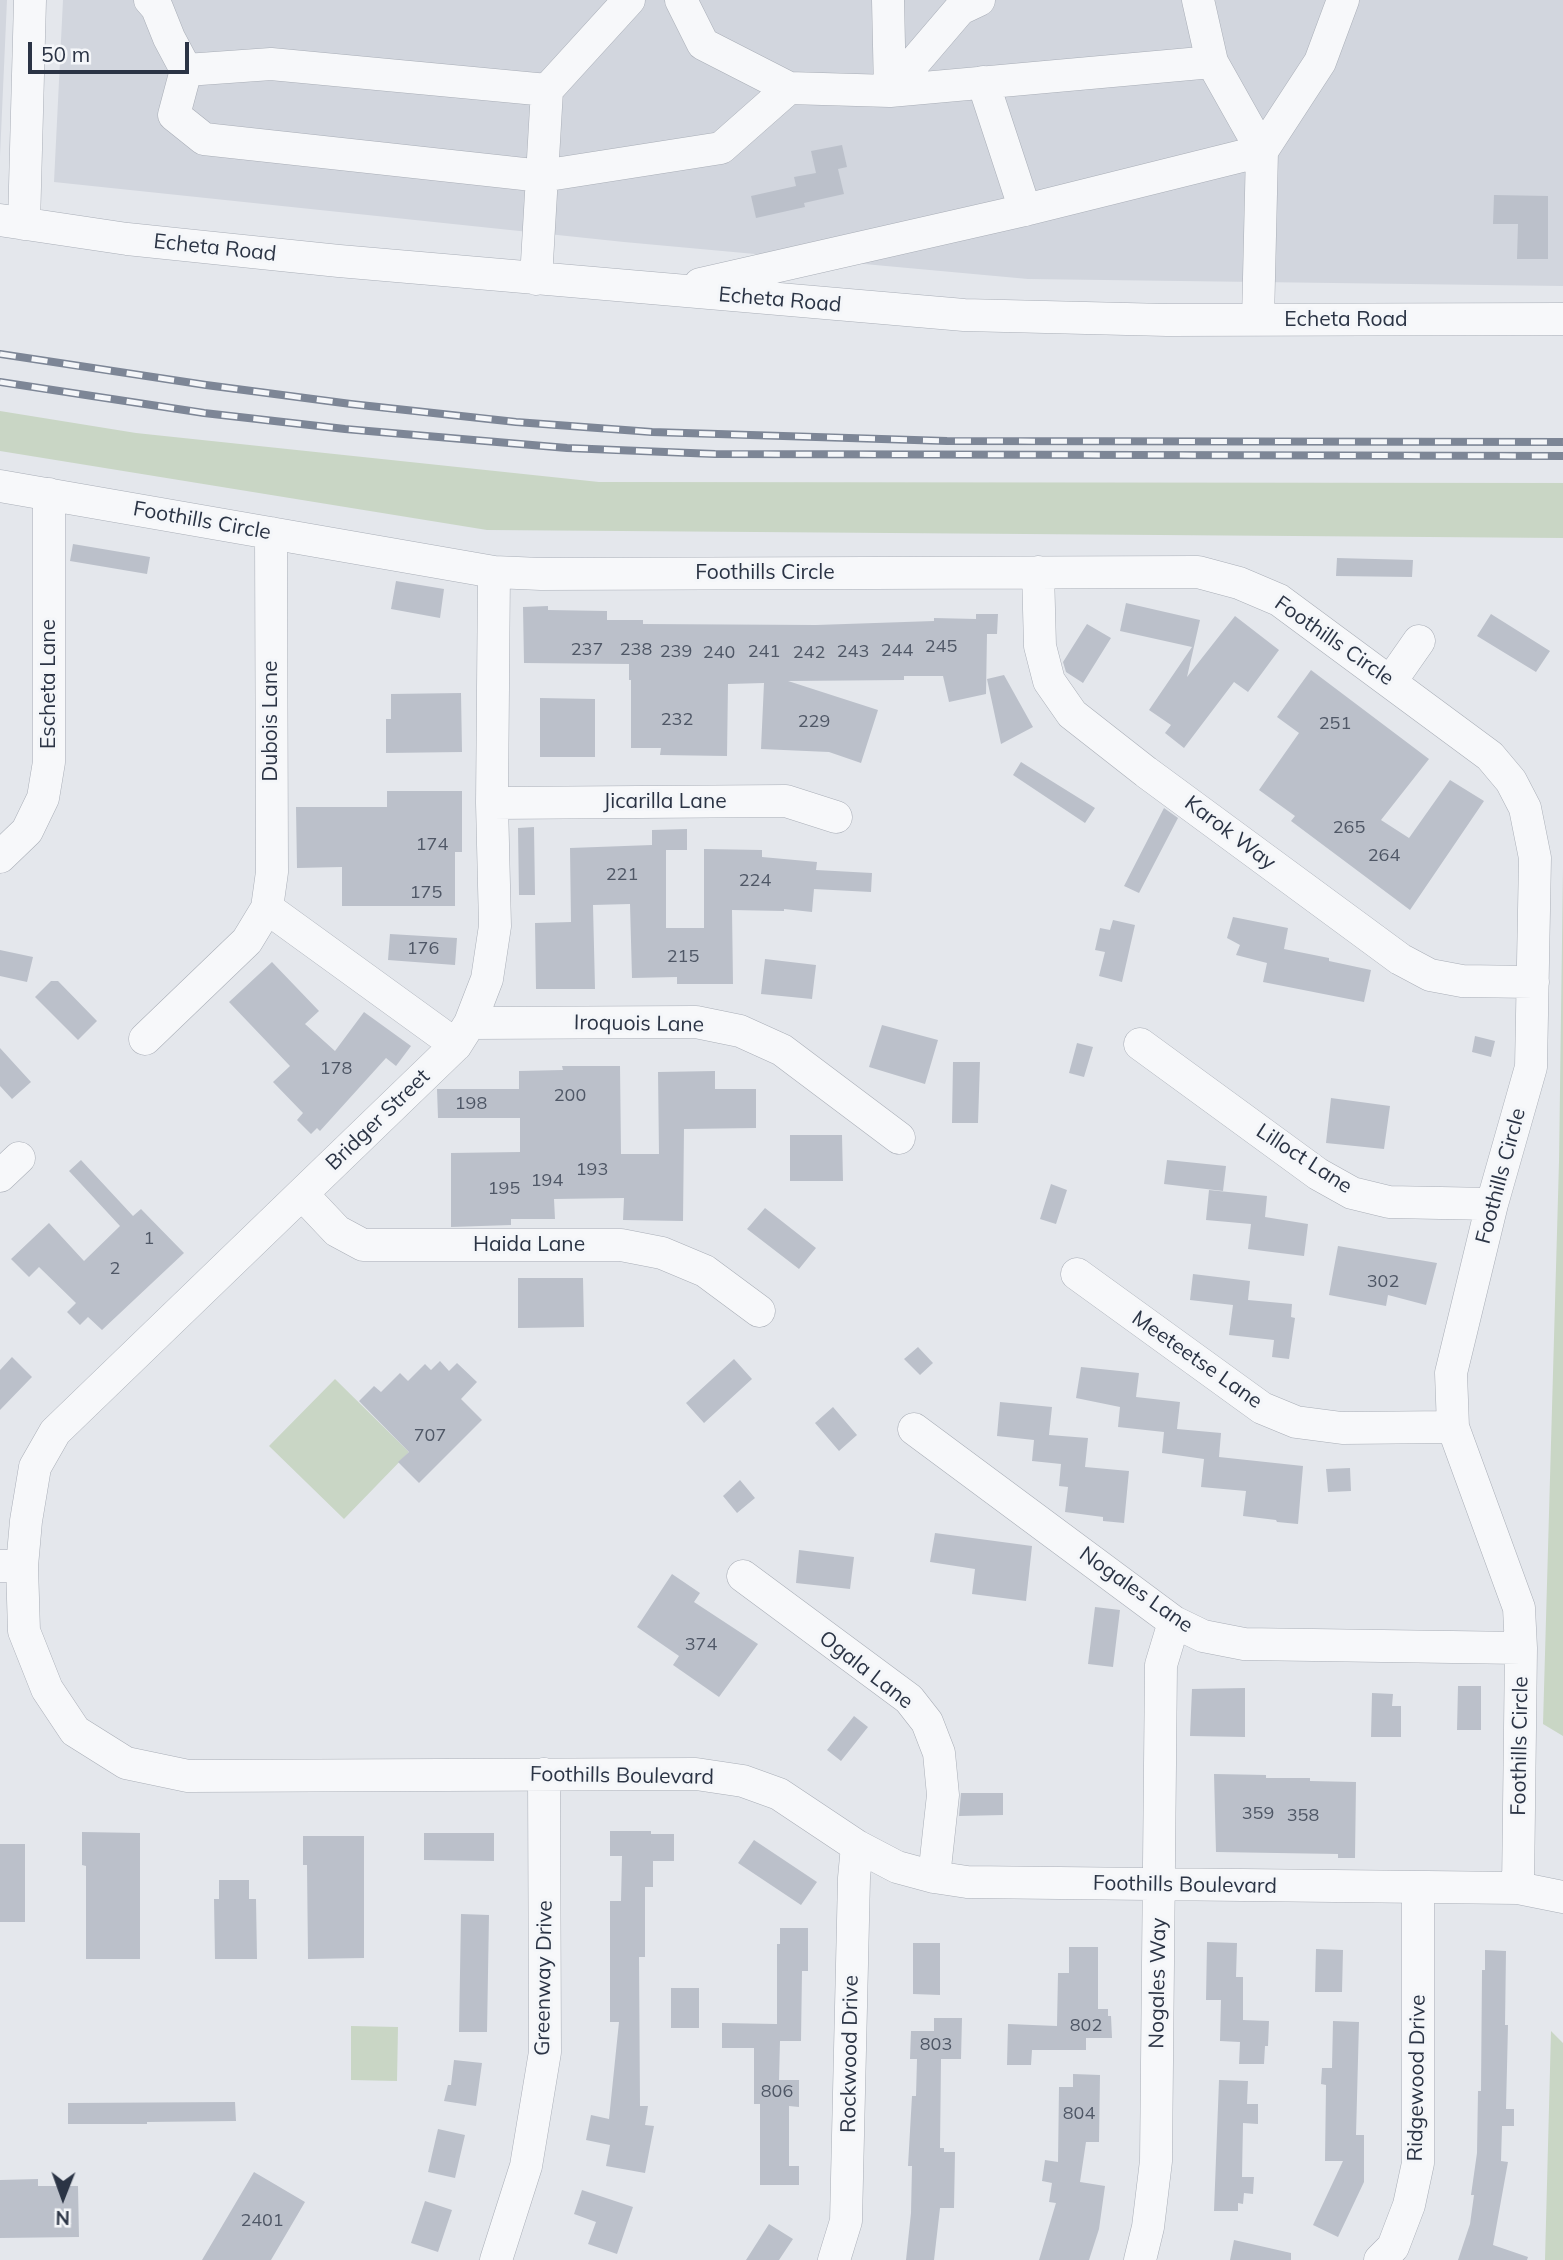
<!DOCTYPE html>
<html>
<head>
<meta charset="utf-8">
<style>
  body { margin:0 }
  #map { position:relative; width:1563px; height:2260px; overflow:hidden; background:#e4e7ec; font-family:Mulish,sans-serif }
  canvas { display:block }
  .north { position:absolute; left:28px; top:2162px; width:70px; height:70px; -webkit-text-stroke:5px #f4f6f9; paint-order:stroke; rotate:181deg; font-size:19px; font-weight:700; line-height:28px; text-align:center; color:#2b3445 }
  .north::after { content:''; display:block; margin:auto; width:24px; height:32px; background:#2b3445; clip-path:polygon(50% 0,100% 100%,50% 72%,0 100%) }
  .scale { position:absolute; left:28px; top:42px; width:161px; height:32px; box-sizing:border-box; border:4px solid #2b3445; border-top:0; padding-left:9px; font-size:21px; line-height:24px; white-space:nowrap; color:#2b3445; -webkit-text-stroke:5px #f4f6f9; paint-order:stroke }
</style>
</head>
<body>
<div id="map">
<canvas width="1563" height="2260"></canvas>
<div class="north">N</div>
<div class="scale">50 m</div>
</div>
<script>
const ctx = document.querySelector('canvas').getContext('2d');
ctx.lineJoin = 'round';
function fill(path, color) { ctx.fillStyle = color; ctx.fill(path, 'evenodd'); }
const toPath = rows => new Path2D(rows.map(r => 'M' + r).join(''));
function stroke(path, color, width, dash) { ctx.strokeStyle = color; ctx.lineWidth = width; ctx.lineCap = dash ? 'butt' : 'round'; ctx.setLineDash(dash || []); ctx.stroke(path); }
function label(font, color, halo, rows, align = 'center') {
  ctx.font = font + ' Mulish,sans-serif'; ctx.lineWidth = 6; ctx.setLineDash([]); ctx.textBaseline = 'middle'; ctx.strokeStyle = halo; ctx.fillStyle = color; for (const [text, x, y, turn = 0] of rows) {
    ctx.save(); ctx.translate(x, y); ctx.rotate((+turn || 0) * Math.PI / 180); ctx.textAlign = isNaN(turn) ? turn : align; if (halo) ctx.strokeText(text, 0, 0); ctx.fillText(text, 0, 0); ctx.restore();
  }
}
const built = toPath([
  [0,0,7,0,0,156],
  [63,0,1563,0,1563,286,1028,279,624,242,54,182]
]);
const green = toPath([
  [0,411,136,433,599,482,1563,483,1563,538,487,530,0,451],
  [1563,868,1563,1736,1543,1724,1559,1162],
  [335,1379,409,1452,344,1519,269,1446],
  [351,2026,398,2027,397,2081,351,2080],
  [1551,2031,1563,2043,1563,2260,1545,2260]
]);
const building = toPath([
  [842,145,847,167,838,169,844,194,804,203,805,207,756,218,751,196,796,186,794,177,816,173,811,151],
  [1494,195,1548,196,1548,259,1517,259,1518,224,1493,224],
  [73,544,150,557,147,574,70,561],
  [1337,558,1413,560,1412,577,1336,576],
  [396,581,444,589,440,618,391,609],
  [1126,603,1200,620,1187,677,1235,616,1279,650,1248,692,1234,682,1184,748,1165,733,1171,725,1149,710,1192,647,1120,631],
  [548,606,548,610,607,611,607,620,643,620,643,624,816,625,934,621,934,618,976,619,976,614,998,614,997,634,987,634,986,694,949,702,943,676,904,676,904,680,788,681,878,710,861,763,829,752,761,749,764,683,728,684,727,756,660,755,661,748,631,748,631,680,629,680,629,664,524,663,523,607],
  [1491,614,1550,651,1536,672,1477,636],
  [1087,624,1111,638,1083,683,1066,672,1063,662],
  [1311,670,1429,759,1381,820,1409,838,1450,780,1484,801,1410,910,1291,821,1295,816,1259,790,1299,733,1277,717],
  [1004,675,1033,727,1001,744,987,679],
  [461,693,462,752,386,753,386,719,391,719,391,694],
  [540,698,595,699,595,757,540,757],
  [1021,762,1095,808,1085,823,1013,775],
  [387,791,462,791,462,852,455,852,455,906,342,906,342,867,297,868,296,807,387,807],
  [1164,808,1178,818,1139,893,1124,886],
  [534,827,535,895,519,895,518,828],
  [687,829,687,850,666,850,666,928,704,928,704,849,762,850,762,857,817,862,816,870,872,873,871,892,814,889,812,912,784,909,784,911,732,910,733,984,677,984,677,977,632,978,630,904,593,905,595,989,536,989,535,923,571,922,570,848,652,845,652,830],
  [1233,917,1288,928,1284,949,1329,958,1329,961,1371,970,1364,1002,1263,982,1267,963,1236,955,1240,945,1227,938],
  [1113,920,1135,925,1122,982,1099,976,1105,952,1095,950,1100,928,1110,930],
  [390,934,457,938,455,965,388,960],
  [0,950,33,957,27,982,0,976],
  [765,959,816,965,812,999,761,994],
  [272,962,319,1011,305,1024,335,1051,364,1012,411,1046,396,1066,386,1058,320,1131,317,1128,311,1134,297,1120,303,1113,273,1082,290,1066,229,1002],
  [51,981,58,981,97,1021,78,1040,35,997],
  [882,1025,938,1040,925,1084,869,1067],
  [1475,1036,1495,1041,1491,1057,1472,1052],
  [1077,1043,1093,1047,1084,1077,1069,1073],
  [0,1048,31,1082,12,1099,0,1086],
  [953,1062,980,1062,978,1123,952,1123],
  [562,1066,620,1066,621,1154,659,1154,658,1072,715,1071,715,1089,756,1089,756,1128,684,1129,683,1221,623,1220,624,1198,554,1199,555,1219,511,1219,511,1225,451,1227,451,1153,520,1152,520,1118,438,1118,437,1089,519,1089,519,1071,563,1070],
  [1331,1098,1390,1106,1384,1149,1326,1143],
  [790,1135,842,1135,843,1181,790,1181],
  [81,1160,133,1216,141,1209,184,1253,102,1330,88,1317,80,1325,67,1312,76,1303,39,1267,29,1277,11,1259,49,1223,84,1261,120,1226,69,1171],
  [1167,1160,1226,1166,1223,1191,1164,1184],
  [1051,1184,1067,1190,1056,1224,1040,1219],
  [1209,1190,1267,1196,1265,1217,1308,1224,1304,1256,1248,1249,1251,1224,1206,1220],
  [765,1208,816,1248,799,1269,747,1229],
  [1338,1246,1437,1263,1426,1305,1388,1295,1386,1306,1329,1295],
  [1193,1274,1250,1281,1248,1300,1292,1304,1291,1317,1295,1318,1289,1359,1272,1357,1274,1340,1229,1335,1233,1305,1190,1300],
  [518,1278,583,1278,584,1327,518,1328],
  [918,1347,933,1363,920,1375,904,1359],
  [12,1357,32,1377,0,1410,0,1370],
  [734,1359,752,1379,704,1423,686,1403],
  [440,1361,449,1371,457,1363,477,1382,461,1399,482,1420,419,1483,398,1462,409,1452,359,1401,374,1386,381,1392,400,1373,408,1381,425,1364,431,1370],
  [1081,1367,1139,1373,1136,1397,1180,1402,1177,1429,1221,1433,1219,1457,1303,1466,1298,1524,1277,1522,1276,1520,1243,1516,1246,1491,1201,1487,1204,1459,1162,1453,1164,1432,1118,1427,1120,1407,1076,1398],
  [1000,1402,1052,1407,1049,1435,1088,1438,1085,1467,1129,1471,1124,1523,1103,1521,1103,1517,1065,1512,1068,1487,1059,1486,1061,1464,1032,1461,1034,1440,997,1436],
  [833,1407,857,1435,839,1451,815,1423],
  [1350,1468,1351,1491,1328,1492,1326,1469],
  [740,1480,755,1498,737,1513,723,1496],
  [935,1533,1032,1546,1026,1601,972,1594,975,1569,930,1562],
  [799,1550,854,1557,850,1589,796,1583],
  [672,1574,700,1593,694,1602,758,1644,719,1697,673,1665,679,1656,637,1627],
  [1095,1607,1120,1610,1113,1667,1088,1664],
  [1458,1686,1481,1686,1481,1730,1457,1730],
  [1245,1688,1245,1737,1190,1736,1192,1689],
  [1372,1693,1393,1694,1392,1706,1401,1706,1401,1737,1371,1737],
  [854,1716,868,1727,841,1761,827,1750],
  [1214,1774,1266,1775,1266,1778,1310,1778,1310,1781,1356,1782,1355,1858,1338,1858,1338,1854,1216,1852],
  [961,1793,1003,1793,1003,1815,959,1816],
  [610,1831,651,1831,651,1834,674,1834,674,1861,653,1861,653,1887,645,1887,645,1957,639,1957,640,2106,648,2106,645,2125,654,2126,645,2173,606,2166,610,2145,586,2140,591,2115,609,2119,619,2022,610,2022,610,1901,621,1901,622,1856,610,1856],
  [82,1832,140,1833,140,1959,86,1959,86,1866,82,1865],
  [424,1833,494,1833,494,1861,424,1860],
  [303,1836,364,1836,364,1958,308,1959,307,1865,303,1865],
  [754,1840,817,1882,801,1905,738,1863],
  [0,1844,25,1844,25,1922,0,1922],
  [219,1880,249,1880,249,1899,256,1899,257,1959,215,1959,214,1899,219,1899],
  [461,1914,489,1915,487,2032,459,2032],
  [780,1928,808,1928,808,1971,802,1971,801,2041,780,2041,779,2080,799,2080,799,2107,789,2106,789,2166,799,2166,799,2185,760,2185,760,2104,754,2104,754,2048,722,2048,722,2023,777,2024,777,1944,780,1944],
  [1207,1942,1237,1943,1236,1977,1243,1977,1243,2020,1269,2021,1268,2046,1265,2046,1264,2064,1239,2064,1240,2042,1220,2041,1221,2000,1206,2000],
  [913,1943,940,1943,940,1995,913,1994],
  [1069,1947,1098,1947,1098,2009,1108,2009,1108,2016,1111,2016,1112,2038,1086,2038,1086,2050,1032,2050,1031,2065,1007,2065,1008,2024,1057,2026,1058,1973,1069,1973],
  [1316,1949,1343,1950,1342,1992,1315,1992],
  [1485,1950,1506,1951,1505,2025,1508,2025,1506,2109,1514,2109,1514,2126,1502,2126,1501,2161,1508,2162,1493,2245,1528,2257,1527,2260,1458,2260,1470,2224,1474,2195,1471,2195,1477,2153,1478,2091,1481,2091,1482,1970,1485,1970],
  [671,1988,699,1988,699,2028,671,2028],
  [934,2018,962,2018,961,2059,941,2059,940,2148,944,2148,944,2152,955,2152,954,2208,940,2208,934,2260,906,2260,911,2213,912,2166,908,2166,912,2096,916,2096,917,2059,910,2059,911,2031,934,2031],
  [1333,2021,1359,2022,1356,2135,1364,2135,1364,2182,1338,2237,1313,2225,1343,2161,1325,2161,1326,2085,1321,2084,1322,2068,1332,2068],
  [454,2060,482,2063,476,2106,444,2101,448,2085,451,2085],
  [1073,2074,1100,2075,1099,2142,1086,2142,1080,2182,1105,2186,1099,2229,1089,2260,1039,2260,1056,2203,1049,2202,1052,2183,1042,2181,1045,2160,1058,2162,1059,2087,1073,2087],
  [1219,2080,1248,2081,1247,2104,1258,2104,1258,2124,1243,2123,1242,2177,1254,2177,1253,2194,1244,2193,1243,2204,1238,2203,1238,2211,1214,2211],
  [235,2102,236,2121,147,2122,147,2124,68,2124,68,2103],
  [438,2129,465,2135,455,2178,428,2172],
  [254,2172,305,2202,271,2260,202,2260],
  [38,2179,38,2186,78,2186,79,2237,0,2238,0,2180],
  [582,2190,633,2207,617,2254,588,2244,596,2222,574,2214],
  [425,2201,452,2210,438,2252,411,2243],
  [769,2224,793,2239,779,2260,746,2260],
  [1234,2240,1291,2253,1291,2260,1230,2260]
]);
const minor = toPath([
  [150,0,157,8,169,38,186,70],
  [681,0,703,44,789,88],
  [888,0,890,91],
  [983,82,1025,210],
  [547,90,271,64,186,70,174,115,204,139,542,176,721,148,789,88,890,91,1212,62],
  [890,91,960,9,979,0],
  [0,220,127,239,339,261,964,315,1167,320,1563,319],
  [24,224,30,0],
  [536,279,547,90,629,0],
  [700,284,1025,210,1262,151,1212,62,1198,0],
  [1258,320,1262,151,1320,62,1343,0],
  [0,486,494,572,541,574,1198,572,1239,583,1279,600,1490,756,1511,781,1525,808,1535,858,1531,1067,1492,1204,1451,1373,1453,1427,1519,1608,1521,1648,1518,1888],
  [1038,572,1040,646,1049,681,1072,714,1146,772,1400,959,1430,975,1462,981,1533,982],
  [1391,681,1419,641],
  [492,803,786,801,836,817],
  [0,857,27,831,43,798,49,762,49,494],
  [267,908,456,1045],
  [470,1023,696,1022,740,1031,782,1050,899,1138],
  [145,1039,247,941,267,908,272,872,271,533],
  [1140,1044,1318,1174,1352,1193,1389,1202,1492,1204],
  [0,1176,19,1158],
  [302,1194,337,1231,363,1245,621,1245,662,1253,705,1271,759,1311],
  [1077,1274,1262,1408,1296,1422,1342,1428,1453,1427],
  [914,1429,1174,1622,1203,1636,1244,1644,1521,1648],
  [0,1566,22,1566,24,1631,47,1689,75,1731,126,1763,188,1776,696,1774,743,1781,779,1794,857,1846,897,1867,934,1877,967,1882,1518,1888,1563,1897],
  [22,1566,26,1521,35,1467,55,1432,456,1045,470,1023,487,979,495,926,492,803,494,572],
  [743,1576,909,1699,927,1722,939,1753,943,1795,934,1877],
  [496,2260,526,2166,545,2052,544,1774],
  [834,2260,846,2221,854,1878,857,1846],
  [1140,2260,1148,2227,1156,2161,1161,1665,1174,1622],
  [1380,2260,1393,2247,1409,2205,1418,2163,1418,1887]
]);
const rail = toPath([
  [0,354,206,385,351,404,516,422,652,432,947,441,1563,442],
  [0,382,204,413,345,429,567,448,715,454,1563,456]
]);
const numberNames = [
  ["245",941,647],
  ["237",587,650],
  ["238",636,650],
  ["244",897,651],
  ["239",676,652],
  ["241",764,652],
  ["243",853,652],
  ["240",719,653],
  ["242",809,653],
  ["232",677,720],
  ["229",814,722],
  ["251",1335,724],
  ["265",1349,828],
  ["174",432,845],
  ["264",1384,856],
  ["221",622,875],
  ["224",755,881],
  ["175",426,893],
  ["176",423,949],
  ["215",683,957],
  ["178",336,1069],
  ["200",570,1096],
  ["198",471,1104],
  ["193",592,1170],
  ["194",547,1181],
  ["195",504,1189],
  ["1",149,1239],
  ["2",115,1269],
  ["302",1383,1282],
  ["707",430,1436],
  ["374",701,1645],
  ["359",1258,1814],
  ["358",1303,1816],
  ["802",1086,2026],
  ["803",936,2045],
  ["806",777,2092],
  ["804",1079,2114],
  ["2401",262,2221]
];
const streetNames = [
  ["Echeta Road",215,248,6],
  ["Echeta Road",780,300,5],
  ["Echeta Road",1346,320],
  ["Foothills Circle",202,521,10],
  ["Foothills Circle",765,573],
  ["Foothills Circle",1334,641,35],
  ["Escheta Lane",49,684,-90],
  ["Dubois Lane",271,721,-90],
  ["Jicarilla Lane",665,802],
  ["Karok Way",1230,833,37],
  ["Iroquois Lane",639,1024,1],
  ["Bridger Street",378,1120,-44],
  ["Lilloct Lane",1304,1159,33],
  ["Foothills Circle",1501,1176,-75],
  ["Haida Lane",529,1245],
  ["Meeteetse Lane",1197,1360,35],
  ["Nogales Lane",1136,1590,35],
  ["Ogala Lane",866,1670,38],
  ["Foothills Circle",1520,1746,-89],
  ["Foothills Boulevard",622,1776,1],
  ["Foothills Boulevard",1185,1885,1],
  ["Greenway Drive",544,1978,-89],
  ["Nogales Way",1158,1983,-89],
  ["Rockwood Drive",850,2054,-89],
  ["Ridgewood Drive",1417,2078,-89]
];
fill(built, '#d2d6de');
fill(green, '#c9d6c5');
fill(building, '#bbc0ca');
stroke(minor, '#a9aeb7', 33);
stroke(minor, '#f7f8fa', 32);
stroke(rail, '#7d8696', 8);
stroke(rail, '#f4f6f9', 5, [16]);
label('18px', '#4f5766', null, numberNames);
label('21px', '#2b3445', '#f4f6f9', streetNames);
</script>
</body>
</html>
